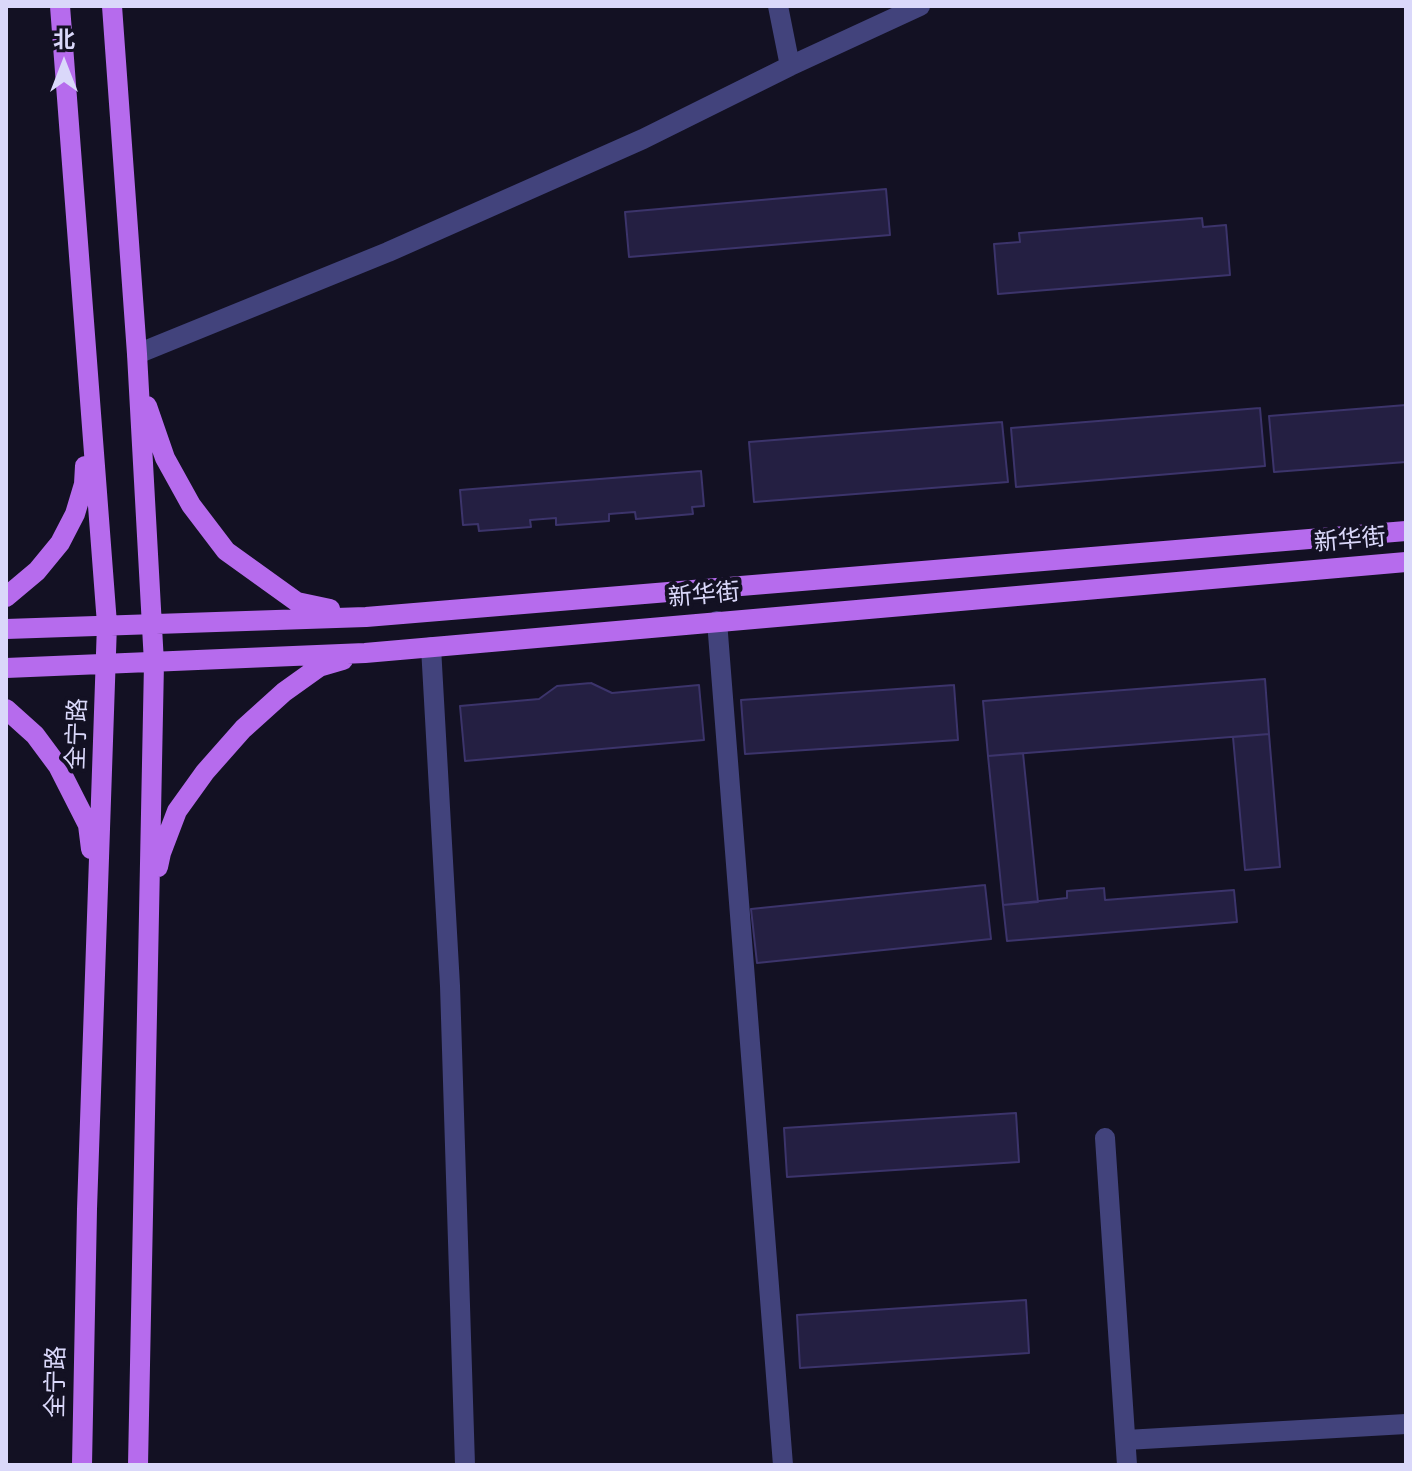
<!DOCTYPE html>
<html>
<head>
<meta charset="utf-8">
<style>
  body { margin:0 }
  #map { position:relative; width:1412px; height:1471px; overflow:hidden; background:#131123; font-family:Signika,"Noto Sans SC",sans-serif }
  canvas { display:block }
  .frame { position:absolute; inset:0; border:8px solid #dad8fa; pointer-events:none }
  .north { position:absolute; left:24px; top:24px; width:80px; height:80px; -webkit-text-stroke:6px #131123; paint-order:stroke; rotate:0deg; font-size:22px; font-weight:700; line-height:32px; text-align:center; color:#dad8fa }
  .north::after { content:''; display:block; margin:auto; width:28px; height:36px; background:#dad8fa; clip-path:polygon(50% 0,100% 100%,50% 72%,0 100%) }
</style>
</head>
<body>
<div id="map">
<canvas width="1412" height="1471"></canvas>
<div class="frame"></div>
<div class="north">北</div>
</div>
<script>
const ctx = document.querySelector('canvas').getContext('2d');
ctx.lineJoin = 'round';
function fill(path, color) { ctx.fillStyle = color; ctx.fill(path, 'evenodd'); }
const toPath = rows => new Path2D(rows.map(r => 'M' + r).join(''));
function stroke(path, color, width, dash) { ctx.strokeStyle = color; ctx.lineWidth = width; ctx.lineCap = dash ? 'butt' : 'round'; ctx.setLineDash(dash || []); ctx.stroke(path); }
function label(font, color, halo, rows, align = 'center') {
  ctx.font = font + ' Signika,"Noto Sans SC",sans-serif'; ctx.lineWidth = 8; ctx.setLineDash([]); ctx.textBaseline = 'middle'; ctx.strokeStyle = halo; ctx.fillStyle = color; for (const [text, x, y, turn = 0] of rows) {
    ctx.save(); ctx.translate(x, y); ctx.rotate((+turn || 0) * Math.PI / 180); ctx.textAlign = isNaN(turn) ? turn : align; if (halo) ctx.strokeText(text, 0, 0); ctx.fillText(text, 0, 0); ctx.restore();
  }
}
const building = toPath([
  [886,189,890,235,629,257,625,212,886,189],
  [1202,218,1203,227,1226,225,1230,275,998,294,994,244,1020,242,1019,233,1202,218],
  [1406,405,1406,462,1274,472,1269,416,1406,405],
  [1260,408,1265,466,1016,487,1011,428,1260,408],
  [1002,422,1008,482,754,502,749,442,1002,422],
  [701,471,704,506,692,507,693,514,636,519,635,512,609,514,609,521,556,525,556,518,530,520,531,527,479,531,478,524,463,525,460,490,701,471],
  [1265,679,1269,734,988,756,983,701,1265,679],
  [591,683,612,693,699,685,704,740,465,761,460,706,539,699,557,686,591,683],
  [954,685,958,740,745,754,741,700,954,685],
  [1269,734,1280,867,1245,870,1233,737,1269,734],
  [1023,753,1038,902,1003,905,988,756,1023,753],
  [985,885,991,939,757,963,751,909,985,885],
  [1104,888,1105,900,1234,890,1237,922,1007,941,1003,905,1067,898,1067,891,1104,888],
  [1016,1113,1019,1162,787,1177,784,1128,1016,1113],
  [1026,1300,1029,1353,800,1368,797,1315,1026,1300]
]);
const minor = toPath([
  [778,6,790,66],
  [137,354,388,252,643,139,790,66,920,6],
  [717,621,783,1465],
  [431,647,450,986,465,1465],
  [1105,1138,1127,1465],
  [1126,1440,1406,1424]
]);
const major = toPath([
  [60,6,107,624,87,1209,82,1465],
  [112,6,137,354,154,663,138,1465],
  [147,406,165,458,191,505,226,551,297,602,330,609],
  [6,597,37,571,60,543,75,514,84,484,85,466],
  [6,629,366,617,1406,531],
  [6,668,365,653,1406,562],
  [6,709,35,735,58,766,88,825,91,849],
  [158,867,161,853,177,811,205,772,243,729,284,692,319,667,343,660]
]);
const streetNames = [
  ["新华街",1350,541,-5],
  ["新华街",704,596,-5],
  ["全宁路",78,734,-88],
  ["全宁路",57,1382,-89]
];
fill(building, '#241f42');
stroke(building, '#3c346b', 2);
stroke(minor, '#42437c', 20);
stroke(major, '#b66bed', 20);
label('24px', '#dad8fa', '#131123', streetNames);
</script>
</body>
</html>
